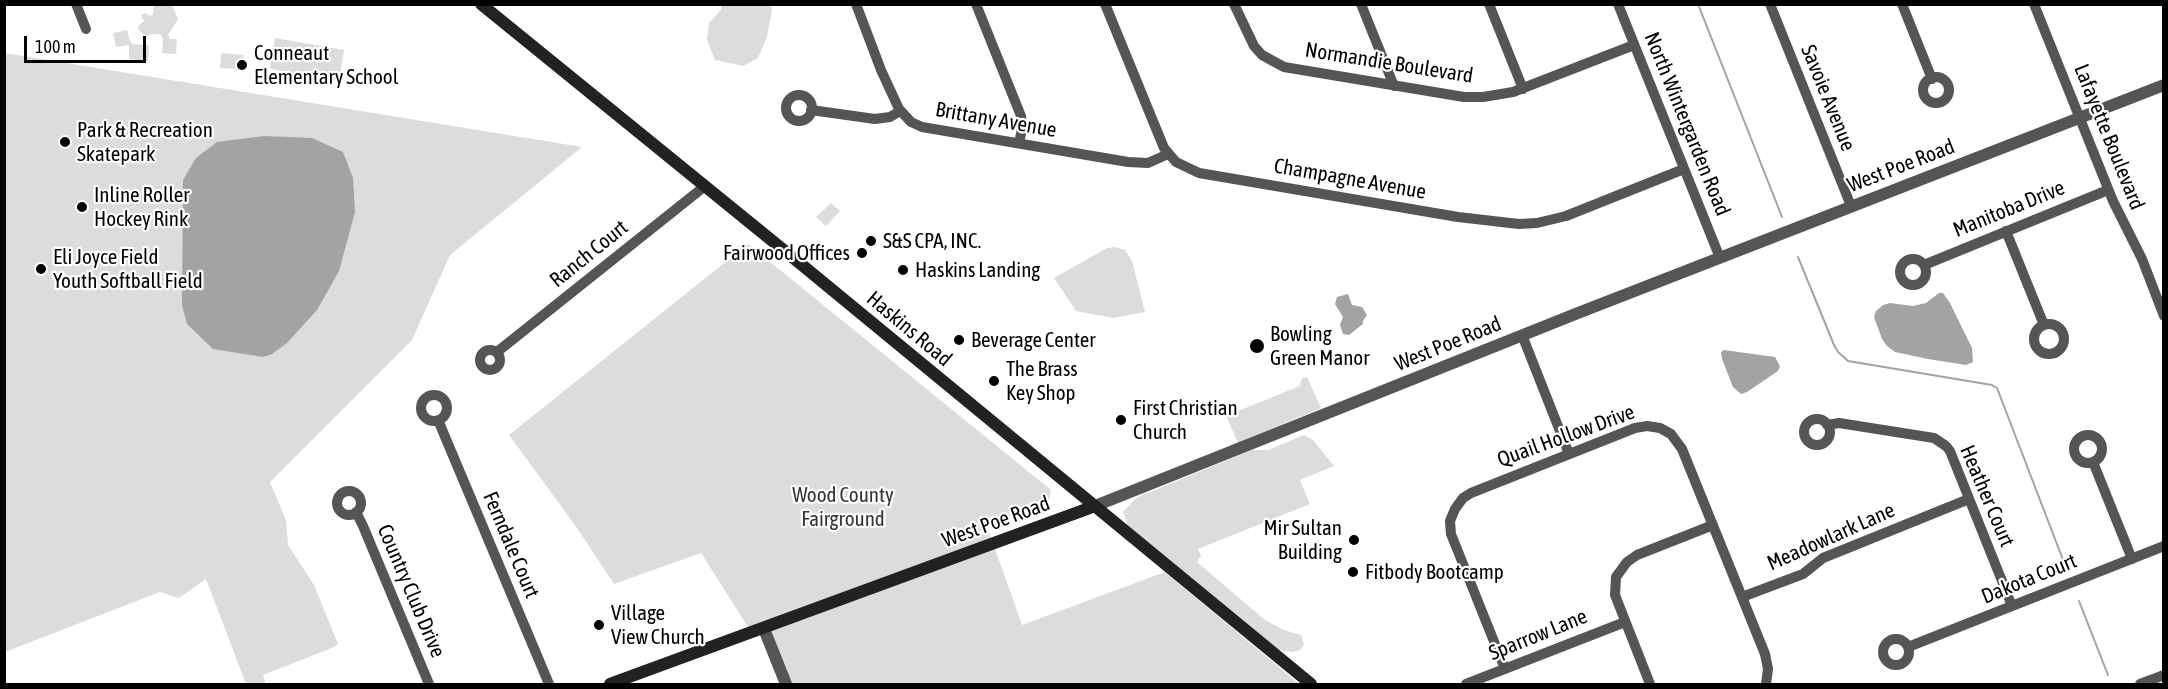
<!DOCTYPE html>
<html>
<head>
<meta charset="utf-8">
<style>
  body { margin:0 }
  #map { position:relative; width:2168px; height:689px; overflow:hidden; background:#fff; font-family:"Asap Condensed",sans-serif }
  canvas { display:block }
  .frame { position:absolute; inset:0; border:6px solid #000; pointer-events:none }
  .scale { position:absolute; left:24px; top:36px; width:122px; height:27px; box-sizing:border-box; border:3px solid #000; border-top:0; padding-left:8px; font-size:18px; line-height:21px; white-space:nowrap; color:#000; -webkit-text-stroke:4px #fff; paint-order:stroke }
</style>
</head>
<body>
<div id="map">
<canvas width="2168" height="689"></canvas>
<div class="frame"></div>
<div class="scale">100 m</div>
</div>
<script>
const ctx = document.querySelector('canvas').getContext('2d');
ctx.lineJoin = 'round';
function fill(path, color) { ctx.fillStyle = color; ctx.fill(path, 'evenodd'); }
const toPath = rows => new Path2D(rows.map(r => 'M' + r).join(''));
function stroke(path, color, width, dash) { ctx.strokeStyle = color; ctx.lineWidth = width; ctx.lineCap = dash ? 'butt' : 'round'; ctx.setLineDash(dash || []); ctx.stroke(path); }
function label(font, color, halo, rows, align = 'center') {
  ctx.font = font + ' "Asap Condensed",sans-serif'; ctx.lineWidth = 4.5; ctx.setLineDash([]); ctx.textBaseline = 'middle'; ctx.strokeStyle = halo; ctx.fillStyle = color; for (const [text, x, y, turn = 0] of rows) {
    ctx.save(); ctx.translate(x, y); ctx.rotate((+turn || 0) * Math.PI / 180); ctx.textAlign = isNaN(turn) ? turn : align; if (halo) ctx.strokeText(text, 0, 0); ctx.fillText(text, 0, 0); ctx.restore();
  }
}
const green = toPath([
  [154,5,172,5,178,19,168,35,170,39,177,39,176,54,162,53,163,38,160,34,144,35,138,29,139,25,144,21,141,15,145,13,150,16,153,14],
  [721,5,771,5,772,10,767,37,758,58,743,66,715,60,707,40,709,23,721,10],
  [127,30,130,41,133,44,149,45,148,61,129,59,129,45,116,47,113,33],
  [275,38,344,50,339,81,270,69],
  [5,53,582,147,450,255,412,340,270,482,286,520,288,545,314,585,338,644,332,648,263,675,266,684,246,684,206,579,179,598,160,592,5,652],
  [221,53,244,55,243,69,220,68],
  [831,203,840,211,826,226,816,217],
  [748,244,1051,490,1049,502,986,524,1022,625,1165,572,1299,684,786,684,764,629,748,627,701,553,614,584,577,528,509,435],
  [1115,247,1125,250,1132,261,1145,312,1113,318,1076,311,1054,278,1107,248],
  [1307,377,1321,408,1238,443,1224,411,1227,410,1228,415,1300,386,1302,378],
  [1304,435,1313,440,1334,466,1300,480,1310,504,1198,549,1201,556,1197,562,1265,620,1284,630,1301,635,1304,644,1300,650,1292,652,1279,650,1128,526,1123,512,1136,498,1252,450,1268,450]
]);
const water = toPath([
  [264,136,312,138,343,152,353,178,355,212,339,271,317,310,287,343,272,354,263,357,213,349,187,324,182,305,183,180,196,158,217,142],
  [1939,293,1943,293,1950,303,1972,348,1973,362,1966,365,1928,359,1895,352,1887,346,1882,339,1874,317,1876,311,1883,305,1890,303,1913,306,1926,303],
  [1348,294,1352,305,1362,307,1367,315,1363,321,1363,324,1349,335,1343,334,1340,325,1343,317,1335,304,1337,297],
  [1724,350,1775,357,1780,366,1778,371,1747,392,1741,394,1733,387,1722,359,1721,352]
]);
const stream = toPath([
  [1698,4,1782,217],
  [1798,257,1834,345,1838,352,1848,361,1992,385,1997,388,2065,565],
  [2079,601,2108,675]
]);
const minor = toPath([
  [76,4,86,29],
  [856,4,881,70,899,109,911,122,922,127,1128,162,1148,163,1168,154],
  [976,4,1021,116,1022,129,1019,143],
  [1105,4,1164,148,1176,162,1199,173,1458,217,1519,224,1537,223,1566,216,1684,169],
  [1234,4,1254,46,1262,55,1284,67,1464,97,1483,97,1513,92,1634,45],
  [1361,4,1394,86],
  [1489,4,1523,89],
  [1618,4,1720,258],
  [1770,4,1851,206],
  [1902,4,1932,79],
  [2034,4,2113,201,2142,259,2164,316],
  '1923 90a13 13 0 1 1 26 0a13 13 0 1 1-26 0Z',
  '786 108a13 13 0 1 1 26 0a13 13 0 1 1-26 0Z',
  [811,110,875,119,890,117,900,111],
  [2006,231,2044,325],
  '1900 272a13 13 0 1 1 26 0a13 13 0 1 1-26 0Z',
  [1924,265,2108,190],
  '2034 339a15 15 0 1 1 30 0a15 15 0 1 1-30 0Z',
  [1522,335,1569,454],
  '480 360a10 10 0 1 1 20 0a10 10 0 1 1-20 0Z',
  [497,352,705,186],
  '421 408a13 13 0 1 1 26 0a13 13 0 1 1-26 0Z',
  '1804 432a13 13 0 1 1 26 0a13 13 0 1 1-26 0Z',
  [438,420,549,684],
  [1827,425,1839,423,1934,438,1946,446,1950,451,2012,606],
  '2074 449a14 14 0 1 1 28 0a14 14 0 1 1-28 0Z',
  [2093,462,2132,559],
  '337 503a12 12 0 1 1 24 0a12 12 0 1 1-24 0Z',
  [356,512,363,526,429,684],
  [1742,597,1803,574,1823,558,1969,499],
  '1883 652a13 13 0 1 1 26 0a13 13 0 1 1-26 0Z',
  [1908,647,2164,546],
  [1505,669,1451,534,1450,521,1455,509,1463,498,1471,493,1635,428,1647,426,1660,428,1671,434,1682,449,1765,654,1768,669,1766,684],
  [1466,684,1625,622],
  [1650,684,1615,595,1616,577,1627,562,1637,555,1713,525],
  [2140,684,2164,675]
]);
const tertiary = toPath([
  [1095,506,1578,313,2164,85],
  [764,629,786,684]
]);
const secondary = toPath([
  [481,4,802,265,1311,684],
  [610,684,1095,506]
]);
const markers = [
  [242,65,6,"#000"],
  [65,142,6,"#000"],
  [82,207,6,"#000"],
  [871,241,6,"#000"],
  [862,253,6,"#000"],
  [41,269,6,"#000"],
  [903,270,6,"#000"],
  [959,340,6,"#000"],
  [1257,346,8,"#000"],
  [994,381,6,"#000"],
  [1121,420,6,"#000"],
  [1354,540,6,"#000"],
  [1353,572,6,"#000"],
  [599,625,6,"#000"]
];
const poiNames = [
  ["Conneaut",254,53],
  ["Elementary School",254,77],
  ["Park & Recreation",77,130],
  ["Skatepark",77,154],
  ["Inline Roller",94,195],
  ["Hockey Rink",94,219],
  ["S&S CPA, INC.",883,241],
  ["Fairwood Offices",850,253,"right"],
  ["Eli Joyce Field",53,257],
  ["Youth Softball Field",53,281],
  ["Haskins Landing",915,270],
  ["Bowling",1270,334],
  ["Green Manor",1270,358],
  ["Beverage Center",971,340],
  ["The Brass",1006,369],
  ["Key Shop",1006,393],
  ["First Christian",1133,408],
  ["Church",1133,432],
  ["Mir Sultan",1342,528,"right"],
  ["Building",1342,552,"right"],
  ["Fitbody Bootcamp",1365,572],
  ["Village",611,613],
  ["View Church",611,637]
];
const streetNames = [
  ["Normandie Boulevard",1389,63,9],
  ["Savoie Avenue",1828,98,68],
  ["Brittany Avenue",996,120,10],
  ["North Wintergarden Road",1687,124,68],
  ["Lafayette Boulevard",2109,137,68],
  ["West Poe Road",1901,166,-21],
  ["Champagne Avenue",1350,179,10],
  ["Manitoba Drive",2009,209,-22],
  ["Ranch Court",589,254,-39],
  ["Haskins Road",909,329,40],
  ["West Poe Road",1448,344,-22],
  ["Quail Hollow Drive",1566,436,-20],
  ["Heather Court",1987,496,67],
  ["West Poe Road",996,522,-20],
  ["Meadowlark Lane",1831,537,-24],
  ["Ferndale Court",511,545,67],
  ["Dakota Court",2029,579,-22],
  ["Country Club Drive",411,591,67],
  ["Sparrow Lane",1538,635,-22]
];
const parkNames = [
  ["Wood County",843,495],
  ["Fairground",843,519]
];
fill(green, '#dcdcdc');
fill(water, '#a3a3a3');
stroke(stream, '#a3a3a3', 2);
stroke(minor, '#555', 10);
stroke(tertiary, '#555', 12);
stroke(secondary, '#222', 12);
for (const [x, y, r, color] of markers) { const dot = new Path2D(); dot.arc(x, y, r, 0, 2 * Math.PI); ctx.fillStyle = color; ctx.fill(dot); stroke(dot, '#fff', 2); }
label('21px', '#000', '#fff', poiNames, 'left');
label('21px', '#000', '#fff', streetNames);
label('21px', '#333', '#fff', parkNames);
</script>
</body>
</html>
